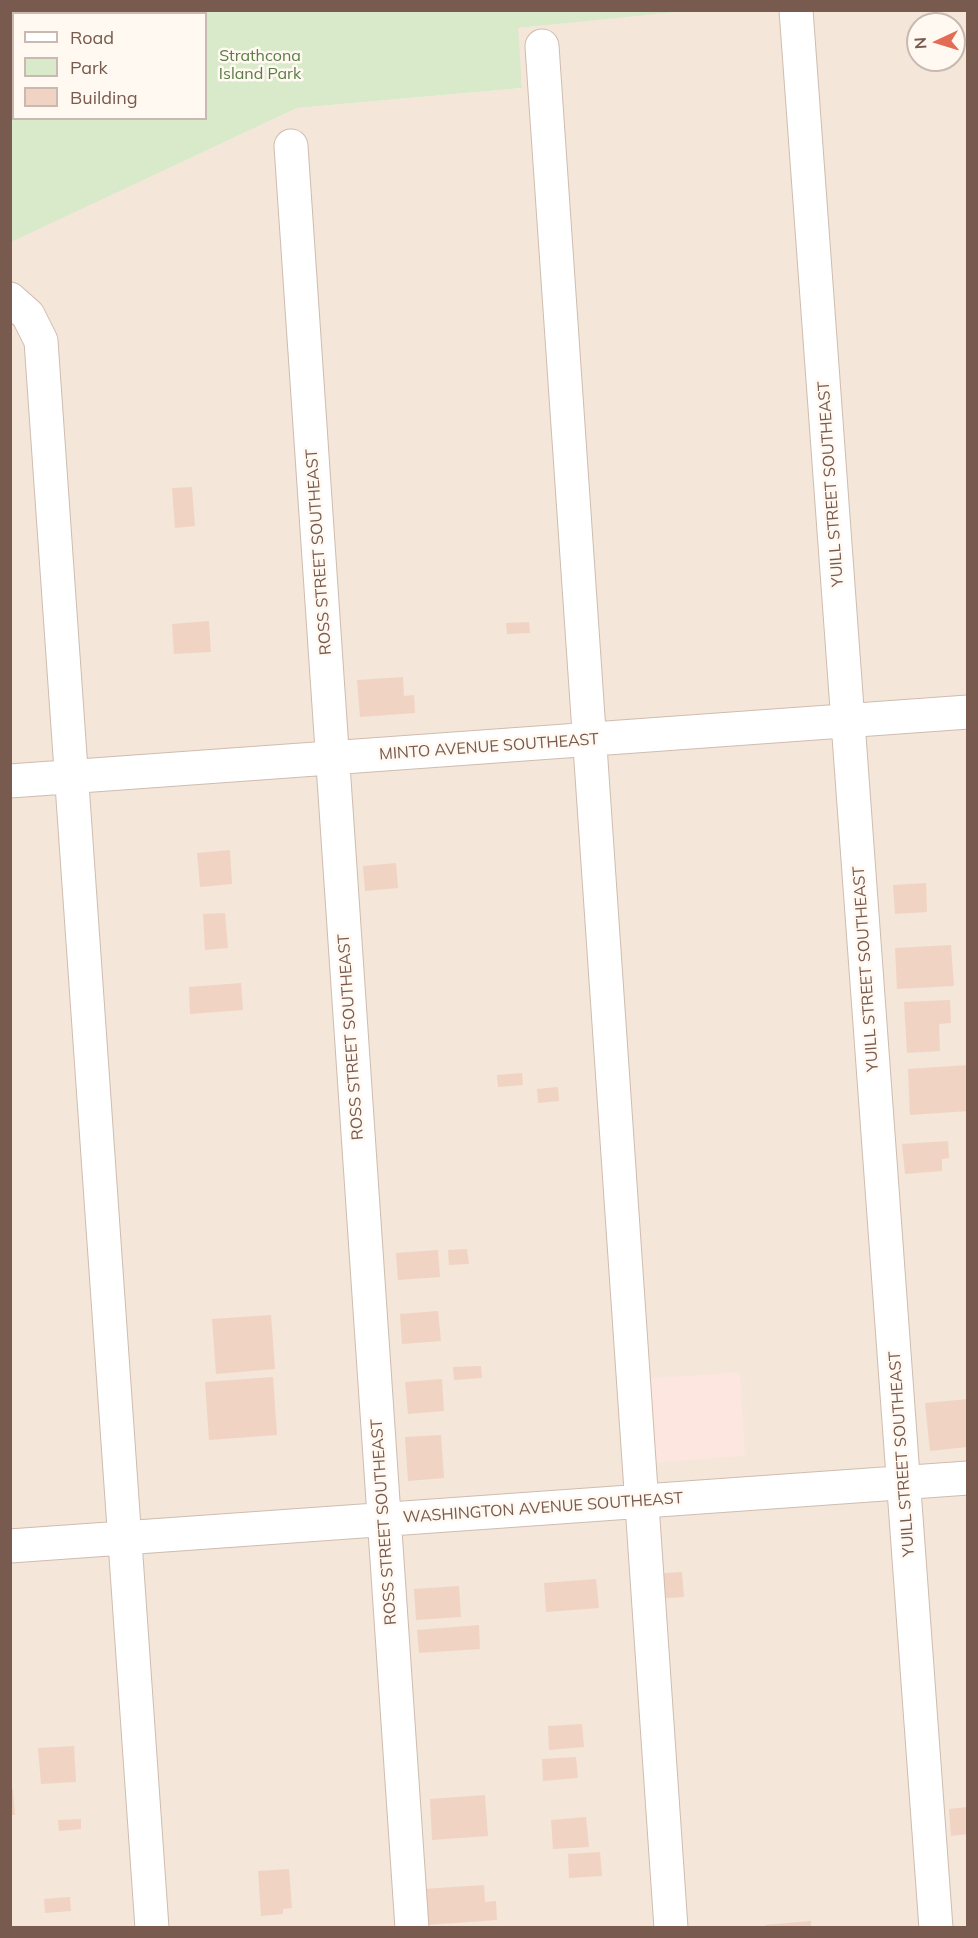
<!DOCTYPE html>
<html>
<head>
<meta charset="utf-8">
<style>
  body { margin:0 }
  #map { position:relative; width:978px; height:1938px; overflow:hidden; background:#fcf5eb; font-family:Mulish,sans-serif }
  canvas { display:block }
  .frame { position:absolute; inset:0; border:12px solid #785a4e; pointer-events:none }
  .legend { position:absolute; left:12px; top:12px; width:195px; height:108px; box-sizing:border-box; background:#fff9f2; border:2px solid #c9b9b0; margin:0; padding:8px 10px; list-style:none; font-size:18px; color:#785a4e }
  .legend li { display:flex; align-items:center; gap:12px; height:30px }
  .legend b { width:30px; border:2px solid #c9b9b0 }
  .north { position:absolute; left:906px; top:12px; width:60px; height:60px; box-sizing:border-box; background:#fff9f2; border:2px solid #c9b9b0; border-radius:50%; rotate:266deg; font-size:16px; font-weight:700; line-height:24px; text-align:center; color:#785a4e }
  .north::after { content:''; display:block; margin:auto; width:21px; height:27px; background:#e26c54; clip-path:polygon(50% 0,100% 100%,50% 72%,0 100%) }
</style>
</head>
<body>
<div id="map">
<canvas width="978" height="1938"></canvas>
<div class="frame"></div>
<ul class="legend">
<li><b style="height:8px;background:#fff"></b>Road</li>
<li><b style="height:16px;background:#d8eac9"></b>Park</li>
<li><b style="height:16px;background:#f1d3c3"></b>Building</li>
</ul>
<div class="north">N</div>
</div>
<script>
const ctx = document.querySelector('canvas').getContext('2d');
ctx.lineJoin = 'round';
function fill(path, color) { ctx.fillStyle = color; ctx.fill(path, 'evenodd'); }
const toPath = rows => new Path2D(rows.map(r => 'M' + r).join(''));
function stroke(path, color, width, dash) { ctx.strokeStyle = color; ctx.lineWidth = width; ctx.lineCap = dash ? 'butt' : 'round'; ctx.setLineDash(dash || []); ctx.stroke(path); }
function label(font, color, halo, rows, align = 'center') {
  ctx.font = font + ' Mulish,sans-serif'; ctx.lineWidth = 5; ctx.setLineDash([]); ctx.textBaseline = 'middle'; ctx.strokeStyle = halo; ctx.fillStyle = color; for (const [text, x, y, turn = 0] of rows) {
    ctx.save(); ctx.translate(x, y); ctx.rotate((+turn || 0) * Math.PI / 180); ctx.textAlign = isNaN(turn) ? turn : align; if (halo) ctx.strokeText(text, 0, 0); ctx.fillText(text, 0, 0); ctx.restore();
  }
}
const residential = toPath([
  [685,10,967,11,967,1927,11,1927,10,242,297,108,522,88,517,28],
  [918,24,954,24,954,60,918,60]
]);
const commercial = toPath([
  [740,1372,745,1456,651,1463,645,1379]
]);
const green = toPath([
  [10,11,11,10,685,11,518,28,522,88,297,108,11,242],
  [14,14,206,14,206,118,14,118]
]);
const building = toPath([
  [192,487,195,526,175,528,172,488],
  [209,621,211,652,174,654,172,624],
  [529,622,530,633,507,634,506,623],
  [403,677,404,696,414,695,415,713,360,717,357,680],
  [230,850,232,884,200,887,197,853],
  [396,863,398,888,365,891,363,866],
  [926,883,927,912,895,914,893,885],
  [225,913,228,948,205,950,203,914],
  [951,945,954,986,897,989,895,948],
  [241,983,243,1010,190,1014,189,987],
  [950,1000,951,1023,939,1024,940,1051,907,1053,904,1002],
  [968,1065,968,1111,910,1115,908,1069],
  [522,1073,523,1085,498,1087,497,1075],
  [558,1087,559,1101,538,1103,537,1089],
  [948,1141,949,1158,942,1159,942,1171,905,1174,902,1144],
  [467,1249,469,1264,449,1265,448,1250],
  [438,1250,440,1277,398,1280,396,1253],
  [438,1311,441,1341,402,1344,400,1314],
  [271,1315,275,1369,216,1374,212,1319],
  [481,1366,482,1378,454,1380,453,1367],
  [273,1377,277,1435,209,1440,205,1382],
  [442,1379,444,1411,408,1414,405,1382],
  [968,1399,968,1447,930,1451,925,1403],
  [441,1435,444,1478,408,1481,405,1437],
  [682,1572,684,1597,652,1599,650,1574],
  [596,1579,599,1608,546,1612,544,1583],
  [459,1586,461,1617,416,1620,414,1589],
  [479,1625,480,1649,419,1653,417,1630],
  [582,1724,584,1747,549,1750,548,1726],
  [74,1746,76,1782,41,1784,38,1748],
  [576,1757,578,1778,543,1781,542,1759],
  [10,1789,13,1789,15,1815,10,1815],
  [485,1795,488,1836,432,1840,430,1799],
  [968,1807,968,1834,951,1836,949,1809],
  [586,1817,589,1847,553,1849,551,1820],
  [81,1819,81,1829,59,1831,58,1820],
  [600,1852,602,1876,569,1878,568,1854],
  [289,1869,292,1908,283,1909,283,1914,261,1916,258,1871],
  [484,1885,485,1902,496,1901,497,1920,426,1925,423,1889],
  [70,1897,71,1911,45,1913,44,1899],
  [811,1921,811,1928,766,1928,765,1925]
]);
const minor = toPath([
  [796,10,936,1928],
  [542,46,671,1928],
  [291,146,412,1928],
  [10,299,28,315,41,341,152,1928],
  [10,781,968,712],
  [10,1546,968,1478]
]);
const parkNames = [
  ["Strathcona",260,56],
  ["Island Park",260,74]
];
const streetNames = [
  ["YUILL STREET SOUTHEAST",831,484,-94],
  ["ROSS STREET SOUTHEAST",319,552,-94],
  ["MINTO AVENUE SOUTHEAST",489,747,-4],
  ["YUILL STREET SOUTHEAST",866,969,-94],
  ["ROSS STREET SOUTHEAST",351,1037,-94],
  ["YUILL STREET SOUTHEAST",902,1454,-94],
  ["WASHINGTON AVENUE SOUTHEAST",543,1508,-4],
  ["ROSS STREET SOUTHEAST",384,1522,-94]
];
fill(residential, '#f4e6d9');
fill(commercial, '#fce6df');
fill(green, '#d8eac9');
fill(building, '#f1d3c3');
stroke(minor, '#cfbcb0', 35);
stroke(minor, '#fff', 33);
label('16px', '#597d45', '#fff9f2', parkNames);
label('16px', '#785a4e', '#fff9f2', streetNames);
</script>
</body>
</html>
